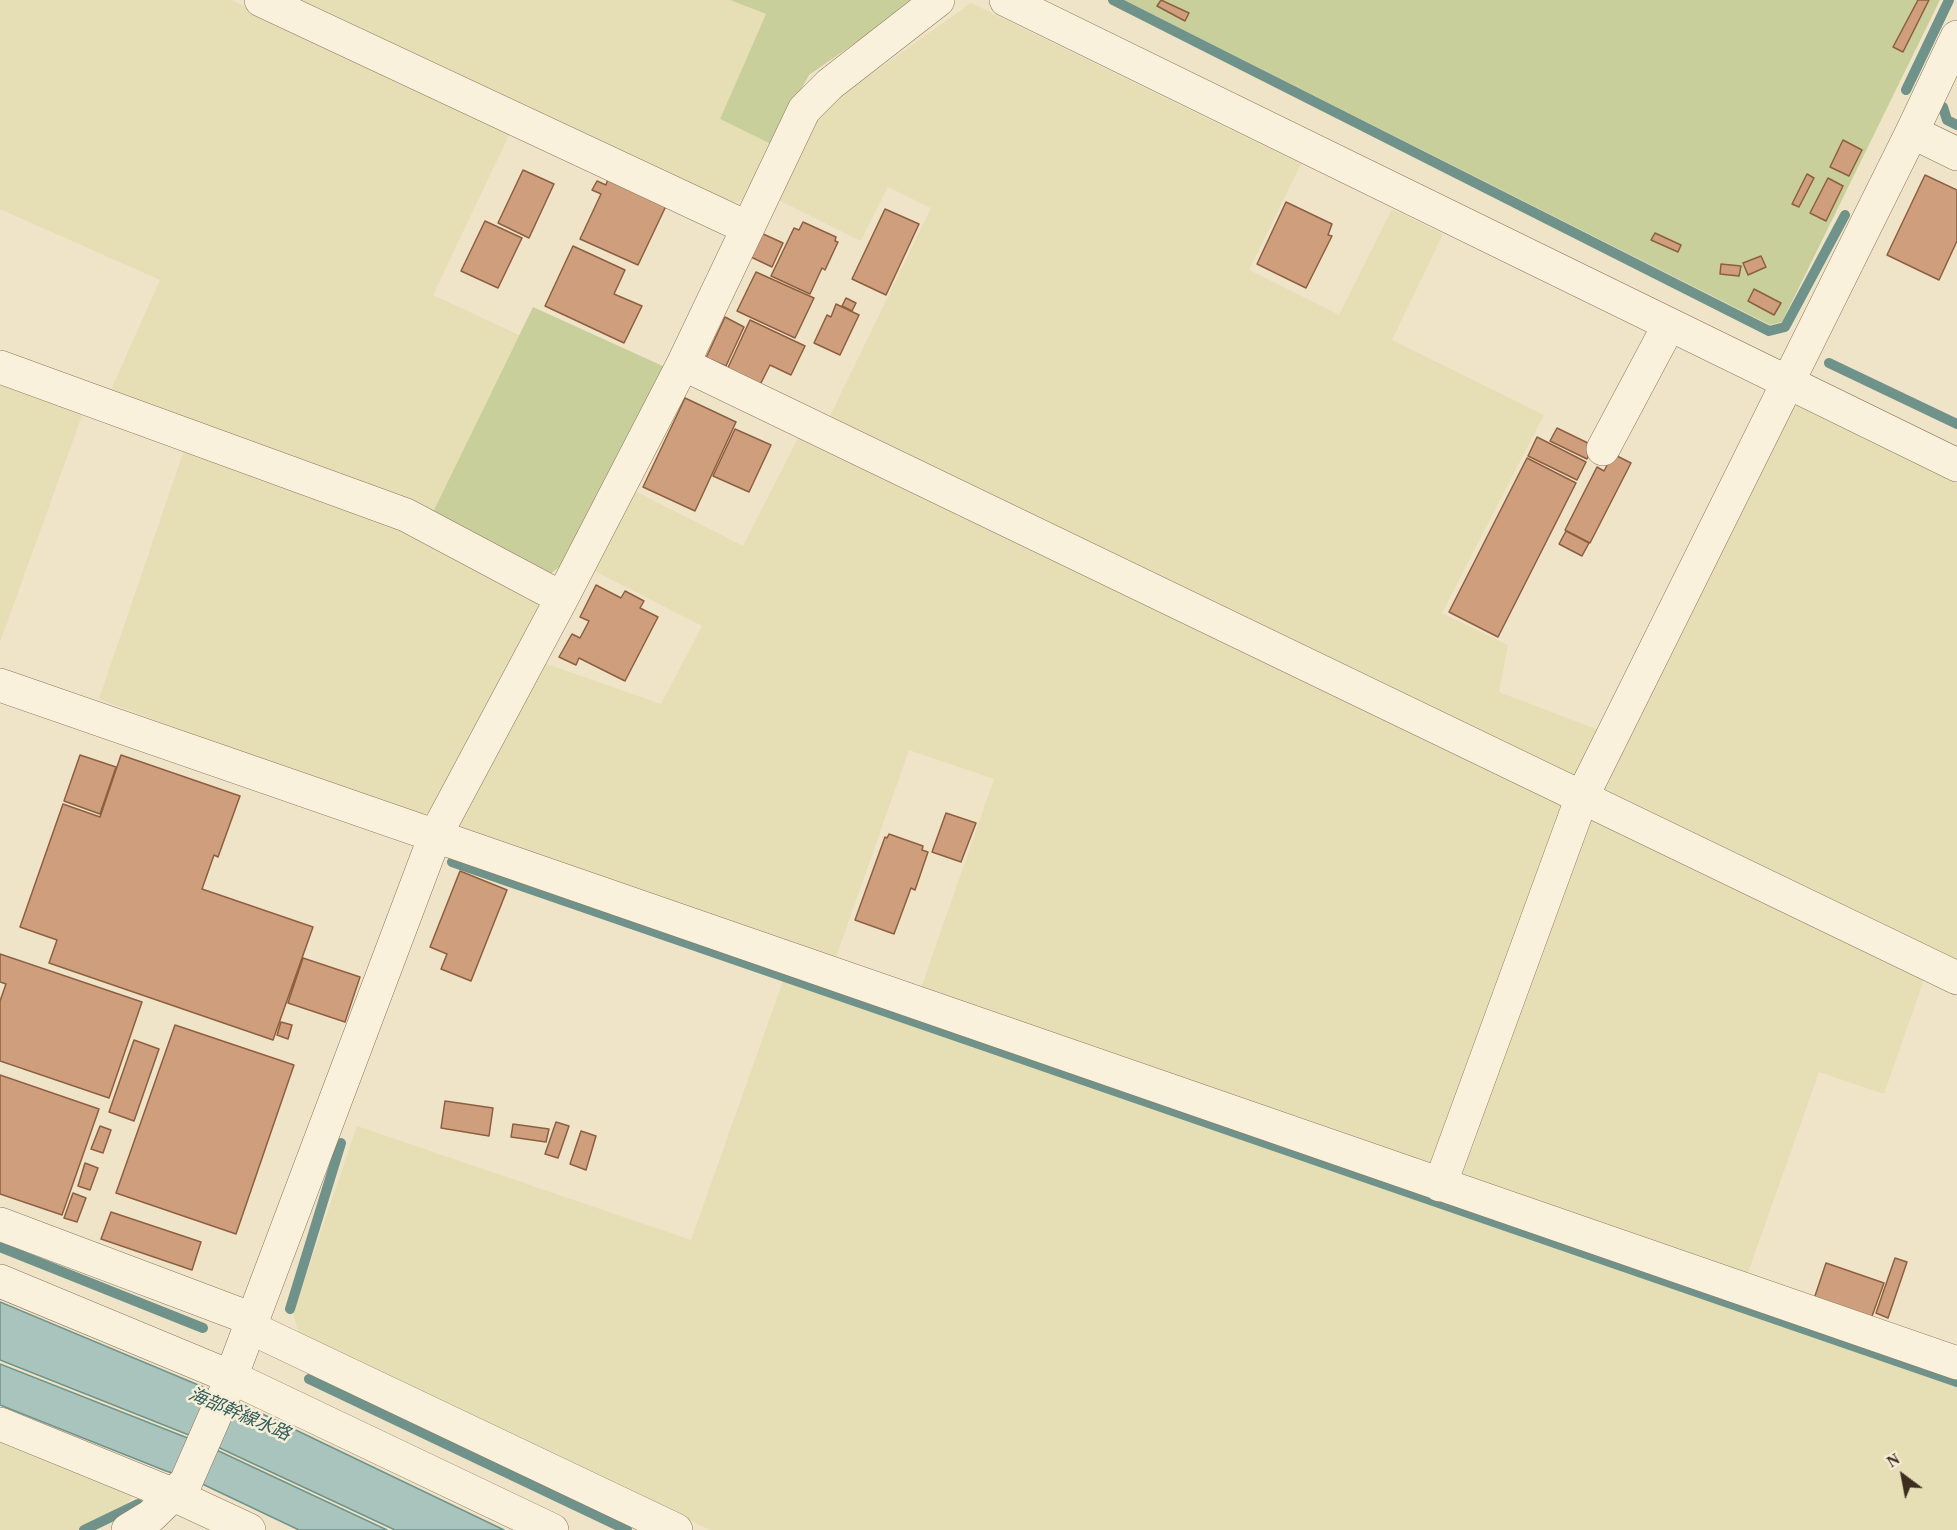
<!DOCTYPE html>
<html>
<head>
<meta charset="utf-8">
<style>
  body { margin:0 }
  #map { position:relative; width:1957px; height:1530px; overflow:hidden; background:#f0e4c8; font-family:Georgia,serif }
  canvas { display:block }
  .north { position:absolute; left:1873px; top:1446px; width:60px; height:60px; -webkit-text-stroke:4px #f7eed8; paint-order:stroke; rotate:328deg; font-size:16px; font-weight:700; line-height:24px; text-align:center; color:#3d2e20 }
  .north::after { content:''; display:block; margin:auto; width:21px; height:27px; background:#3d2e20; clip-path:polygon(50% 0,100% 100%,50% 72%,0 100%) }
</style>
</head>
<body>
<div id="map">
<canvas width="1957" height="1530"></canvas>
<div class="north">N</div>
</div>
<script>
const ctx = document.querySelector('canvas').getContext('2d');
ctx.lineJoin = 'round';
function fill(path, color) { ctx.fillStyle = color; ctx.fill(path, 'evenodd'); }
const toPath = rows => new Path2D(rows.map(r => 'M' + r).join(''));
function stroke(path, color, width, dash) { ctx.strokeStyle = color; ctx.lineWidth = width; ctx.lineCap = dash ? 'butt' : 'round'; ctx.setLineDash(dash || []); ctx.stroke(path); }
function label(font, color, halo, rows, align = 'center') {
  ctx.font = font + ' Georgia,"Noto Sans JP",serif'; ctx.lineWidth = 5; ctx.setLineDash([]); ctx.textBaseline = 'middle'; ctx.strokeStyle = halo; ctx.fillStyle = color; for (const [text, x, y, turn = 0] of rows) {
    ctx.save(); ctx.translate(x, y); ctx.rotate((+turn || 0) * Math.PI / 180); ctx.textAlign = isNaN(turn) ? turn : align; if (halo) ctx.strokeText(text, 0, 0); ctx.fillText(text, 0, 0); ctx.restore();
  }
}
const farmland = toPath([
  [0,0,231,0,511,131,433,295,519,335,432,514,110,392,160,280,0,209],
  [287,0,730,0,766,14,720,119,771,144,743,200,726,204],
  [971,3,1301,164,1249,270,1339,315,1392,209,1443,234,1392,340,1544,415,1442,613,1508,645,1499,692,1604,732,1578,785,828,420,931,208,888,187,861,241,777,199,825,107],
  [0,378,84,410,0,642],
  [1791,403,1957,483,1957,962,1601,788],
  [800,434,1568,803,1436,1170,921,988,994,779,909,750,835,960,464,832,459,823,544,663,661,704,702,626,595,571,635,491,743,546],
  [185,447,401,525,535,598,539,609,434,810,416,818,99,699],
  [1590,818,1927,971,1884,1094,1819,1072,1745,1281,1452,1178],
  [783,981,1957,1387,1957,1530,710,1530,299,1335,293,1313,357,1126,691,1240],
  [0,1442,132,1496,125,1507,77,1530,0,1530]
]);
const green = toPath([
  [730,0,917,0,809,75,771,144,720,119,766,14],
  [1124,0,1940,0,1782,322,1770,325],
  [533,307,665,367,565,563,546,577,432,514]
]);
const water = toPath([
  [0,1302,227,1397,504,1530,395,1530,209,1443,0,1360,0,1302],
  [0,1364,208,1446,387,1530,299,1530,196,1481,166,1471,0,1405,0,1364]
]);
const stream = toPath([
  [1113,0,1769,331,1785,327,1845,215],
  [1906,90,1949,0],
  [1943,107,1947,120,1957,125],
  [1829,363,1957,424],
  [452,862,1957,1382],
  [0,1247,203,1328],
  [290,1309,341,1143],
  [309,1379,627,1530],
  [84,1530,138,1504]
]);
const building = toPath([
  [1161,0,1189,13,1185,21,1157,6,1161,0],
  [1918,0,1929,0,1903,52,1893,47,1918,0],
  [1843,140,1862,150,1849,176,1830,167,1843,140],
  [523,170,554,184,529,238,498,223,523,170],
  [1807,174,1814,178,1799,207,1792,204,1807,174],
  [1925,175,1957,190,1957,241,1939,280,1887,255,1925,175],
  [1828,178,1843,186,1826,221,1810,213,1828,178],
  [608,179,666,206,638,265,580,239,601,194,592,190,597,181,606,185,608,179],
  [1286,202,1332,224,1328,235,1332,236,1306,288,1257,264,1286,202],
  [885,209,919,224,886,295,852,279,885,209],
  [485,221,522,238,498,288,461,271,485,221],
  [803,222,836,237,835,241,838,242,825,270,822,268,810,294,771,276,794,228,799,230,803,222],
  [761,233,783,243,772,267,751,257,761,233],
  [1655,233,1681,245,1678,252,1651,240,1655,233],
  [573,246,625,270,614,294,642,306,624,343,545,306,573,246],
  [1761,256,1766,267,1748,275,1743,263,1761,256],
  [1721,264,1741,266,1739,276,1720,274,1721,264],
  [756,272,814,298,795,338,737,311,756,272],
  [1754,289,1781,303,1774,315,1748,301,1754,289],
  [846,298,856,303,852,311,842,306,846,298],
  [836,304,859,315,840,355,814,343,827,315,831,317,836,304],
  [725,317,744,327,726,366,706,358,725,317],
  [750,320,805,346,791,375,770,365,759,387,726,372,750,320],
  [685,398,736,422,695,511,643,487,685,398],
  [1557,428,1594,446,1587,459,1550,441,1557,428],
  [735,429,771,445,749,492,713,476,735,429],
  [1537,437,1586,462,1577,480,1528,456,1537,437],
  [1613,454,1631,463,1590,543,1565,530,1597,467,1604,471,1613,454],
  [1527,458,1576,483,1498,637,1449,612,1527,458],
  [1566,531,1589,543,1582,556,1559,544,1566,531],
  [596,585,621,598,625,591,644,601,640,608,658,617,625,681,579,658,576,665,559,657,572,634,580,638,589,621,580,617,596,585],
  [80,755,116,767,100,814,64,801,80,755],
  [121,755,240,796,218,857,214,855,202,889,313,927,273,1040,49,963,57,940,20,927,63,804,100,817,121,755],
  [946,813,976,823,961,862,932,852,946,813],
  [889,834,923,846,922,850,928,852,915,890,911,888,894,934,855,920,885,837,887,838,889,834],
  [460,871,507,890,471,981,441,969,447,954,430,947,460,871],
  [0,954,142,1002,109,1098,0,1061,0,1001,6,984,0,982,0,954],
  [303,958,360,977,345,1022,288,1003,303,958],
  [281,1022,292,1025,288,1039,277,1035,281,1022],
  [175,1025,294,1065,236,1234,116,1193,175,1025],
  [134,1040,159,1049,134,1121,109,1112,134,1040],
  [0,1075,99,1109,62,1215,0,1194,0,1075],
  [445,1101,493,1108,489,1136,441,1128,445,1101],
  [556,1122,569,1126,558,1158,545,1154,556,1122],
  [513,1124,549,1129,546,1142,511,1137,513,1124],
  [100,1126,111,1130,103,1153,91,1149,100,1126],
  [581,1131,596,1136,586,1170,570,1164,581,1131],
  [85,1163,98,1168,90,1190,78,1186,85,1163],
  [73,1193,86,1198,77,1222,64,1218,73,1193],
  [111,1212,201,1242,192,1270,101,1239,111,1212],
  [1895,1258,1907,1262,1888,1318,1876,1313,1895,1258],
  [1826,1263,1884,1283,1871,1319,1814,1299,1826,1263]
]);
const minor = toPath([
  [261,0,748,228],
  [1006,0,1957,465],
  [1912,132,1957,154],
  [683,364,1957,978],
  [0,367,406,515,562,598],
  [1603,449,1669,325],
  [0,685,1957,1363],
  [1440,1185,1582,797,1912,132,1957,37],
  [0,1224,252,1319],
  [0,1281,231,1377,552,1530],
  [249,1327,676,1530],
  [0,1424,174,1495,249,1530],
  [128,1530,151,1516,186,1482,225,1393,435,836,562,598,683,364,804,110,830,84,938,0]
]);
const waterNames = [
  ["海部幹線水路",240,1413,23]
];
fill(farmland, '#e6deb5');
fill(green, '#c9cf9b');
fill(water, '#a9c4bc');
stroke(water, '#6f938a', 1.5);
stroke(stream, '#6f938a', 10);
fill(building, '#cf9f7d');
stroke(building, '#8d5f41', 1.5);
stroke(minor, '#8d765c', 34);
stroke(minor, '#faf1dc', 33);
label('italic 18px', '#2f5d5a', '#f7eed8', waterNames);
</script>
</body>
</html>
